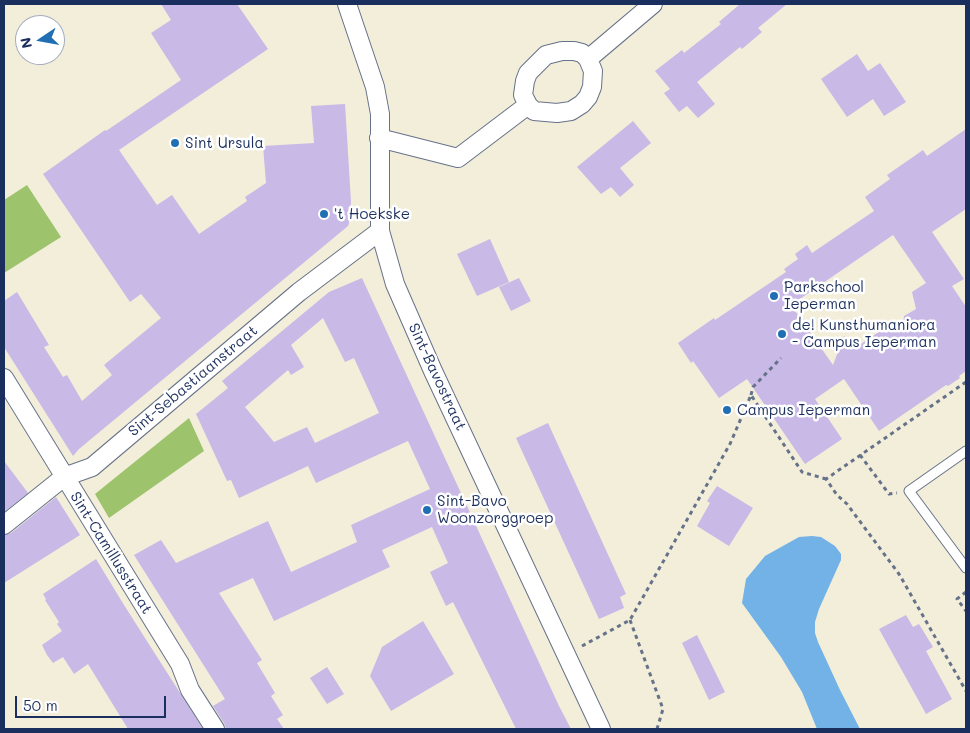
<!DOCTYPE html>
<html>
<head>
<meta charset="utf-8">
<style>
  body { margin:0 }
  #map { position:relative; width:970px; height:733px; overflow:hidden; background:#f2eeda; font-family:Mali,sans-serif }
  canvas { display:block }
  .frame { position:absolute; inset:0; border:5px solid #1b2f5e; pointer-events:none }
  .north { position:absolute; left:15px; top:15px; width:50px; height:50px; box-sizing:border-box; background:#fff; border:1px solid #a4acbf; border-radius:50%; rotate:258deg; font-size:14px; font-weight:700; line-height:20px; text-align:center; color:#1b2f5e }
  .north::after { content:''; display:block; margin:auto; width:18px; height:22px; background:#1f6fb2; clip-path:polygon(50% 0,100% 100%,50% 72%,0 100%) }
  .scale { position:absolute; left:15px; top:696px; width:151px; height:22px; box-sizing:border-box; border:2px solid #1b2f5e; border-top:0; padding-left:6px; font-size:15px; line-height:18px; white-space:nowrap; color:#1b2f5e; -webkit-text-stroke:4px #fff; paint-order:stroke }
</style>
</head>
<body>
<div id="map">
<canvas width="970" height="733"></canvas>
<div class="frame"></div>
<div class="north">N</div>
<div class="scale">50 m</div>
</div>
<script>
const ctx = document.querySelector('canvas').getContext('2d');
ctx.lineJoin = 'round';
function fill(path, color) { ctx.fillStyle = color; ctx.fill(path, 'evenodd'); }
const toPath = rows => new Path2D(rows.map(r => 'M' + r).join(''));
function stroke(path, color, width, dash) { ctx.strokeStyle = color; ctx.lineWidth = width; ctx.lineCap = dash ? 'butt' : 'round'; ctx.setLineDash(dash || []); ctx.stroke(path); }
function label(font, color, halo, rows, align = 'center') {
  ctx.font = font + ' Mali,sans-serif'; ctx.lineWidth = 5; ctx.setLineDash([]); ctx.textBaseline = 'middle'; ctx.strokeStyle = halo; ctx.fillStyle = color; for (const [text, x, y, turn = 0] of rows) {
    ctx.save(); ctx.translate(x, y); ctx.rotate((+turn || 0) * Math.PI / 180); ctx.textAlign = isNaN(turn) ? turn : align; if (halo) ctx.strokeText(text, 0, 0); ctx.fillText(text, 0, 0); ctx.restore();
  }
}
const green = toPath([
  [27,185,61,237,4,273,4,200],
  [189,418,204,451,109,518,95,494]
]);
const water = toPath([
  [812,536,821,537,835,546,841,554,841,560,819,609,815,622,815,633,818,642,840,690,860,729,817,729,802,692,781,657,742,603,746,579,765,556,799,537]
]);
const building = toPath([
  [161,4,237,4,268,49,119,150,157,205,172,195,199,234,247,201,245,197,266,183,263,146,314,143,311,106,345,104,351,202,349,223,348,226,79,449,73,456,4,347,4,301,17,292,49,345,44,347,63,377,67,375,82,401,112,375,104,365,161,318,141,294,130,302,43,174,105,130,106,131,181,80,151,33,171,20],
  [740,4,787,4,758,28,762,32,742,49,740,47,697,82,715,104,698,118,687,106,679,112,664,93,670,89,655,71,682,50,684,53,721,24,719,22],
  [857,54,868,71,880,63,906,102,884,116,873,99,847,117,821,79],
  [633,121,651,143,620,168,634,185,620,197,611,187,601,194,577,167],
  [966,129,966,209,932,232,964,279,952,286,966,307,966,371,959,376,960,378,948,386,946,385,879,431,844,379,815,399,842,439,805,464,747,379,719,398,693,361,691,363,678,343,714,318,715,320,786,272,784,269,798,259,795,254,807,245,812,253,874,211,865,197,890,179,887,175,923,150,927,156],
  [893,235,926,283,912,292,916,309,904,316,903,326,889,325,858,346,844,336,833,365,791,305],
  [490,239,509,282,477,296,457,254],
  [362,278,559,706,571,729,516,729,453,602,446,606,430,572,448,563,432,527,382,550,390,567,274,621,253,578,219,593,262,660,257,663,275,693,271,696,283,715,277,719,284,729,226,729,224,723,213,706,225,699,134,555,161,540,176,563,268,521,291,572,357,542,351,525,430,489,408,441,316,483,308,466,239,498,231,480,227,481,196,414,228,388,222,381,329,292],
  [323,318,345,362,354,358,379,413,315,443,307,427,274,442,245,407,288,370,291,375,304,367,291,345],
  [519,278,531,301,511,311,499,287],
  [548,423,626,594,620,597,624,608,599,619,516,438],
  [4,461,28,493,4,512],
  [717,486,753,508,729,546,697,526,710,503,707,501],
  [56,497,80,535,4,583,4,535,11,533],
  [96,559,124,605,203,729,128,729,88,664,74,674,63,657,53,663,47,655,42,645,62,631,57,624,59,622,45,600,46,599,43,594],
  [906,615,913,627,919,624,933,647,926,651,952,699,926,714,879,629],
  [423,621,454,674,391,711,370,676,382,647],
  [697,635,725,692,709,700,682,643],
  [327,667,344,694,327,704,310,678]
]);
const path = toPath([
  [966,382,826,479,837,495,847,504,899,574,966,691],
  [751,395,753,387,781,358],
  [860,455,889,494,897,493],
  [966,592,957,599,966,611],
  [630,620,663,709,657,729],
  [582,646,630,620,730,444,751,395,802,472,826,479]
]);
const lane = toPath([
  [966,451,909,491,966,568]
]);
const street = toPath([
  [347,4,375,87,380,114,380,231,395,284,433,371,601,729],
  [562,51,574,51,582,53,588,59,593,71,592,87,588,97,582,104,571,111,557,113,534,111,528,105,523,95,525,81,528,73,546,55,562,51],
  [588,59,653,4],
  [379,138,458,158,528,105],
  [4,378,180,664,190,690,215,729],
  [4,525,64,477,92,467,299,292,380,231]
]);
const markers = [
  [175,143,5,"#1f6fb2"],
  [324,214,5,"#1f6fb2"],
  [774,296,5,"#1f6fb2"],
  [782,334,5,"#1f6fb2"],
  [727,410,5,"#1f6fb2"],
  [427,510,5,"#1f6fb2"]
];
const poiNames = [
  ["Sint Ursula",185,143],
  ["'t Hoekske",334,214],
  ["Parkschool",784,287],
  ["Ieperman",784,304],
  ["de! Kunsthumaniora",792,325],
  ["- Campus Ieperman",792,342],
  ["Campus Ieperman",737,410],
  ["Sint-Bavo",437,501],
  ["Woonzorggroep",437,518]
];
const streetNames = [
  ["Sint-Bavostraat",437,377,65],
  ["Sint-Sebastiaanstraat",193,381,-40],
  ["Sint-Camillusstraat",111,553,58]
];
fill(green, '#9ec36d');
fill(water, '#72b2e6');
fill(building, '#c8b9e6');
stroke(lane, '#667289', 11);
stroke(street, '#667289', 20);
stroke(path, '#667289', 3, [4, 4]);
stroke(lane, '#fff', 9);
stroke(street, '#fff', 18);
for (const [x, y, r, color] of markers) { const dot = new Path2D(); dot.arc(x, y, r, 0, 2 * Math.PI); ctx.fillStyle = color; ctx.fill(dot); stroke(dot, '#fff', 2); }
label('15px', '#1b2f5e', '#fff', poiNames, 'left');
label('15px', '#1b2f5e', '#fff', streetNames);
</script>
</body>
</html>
